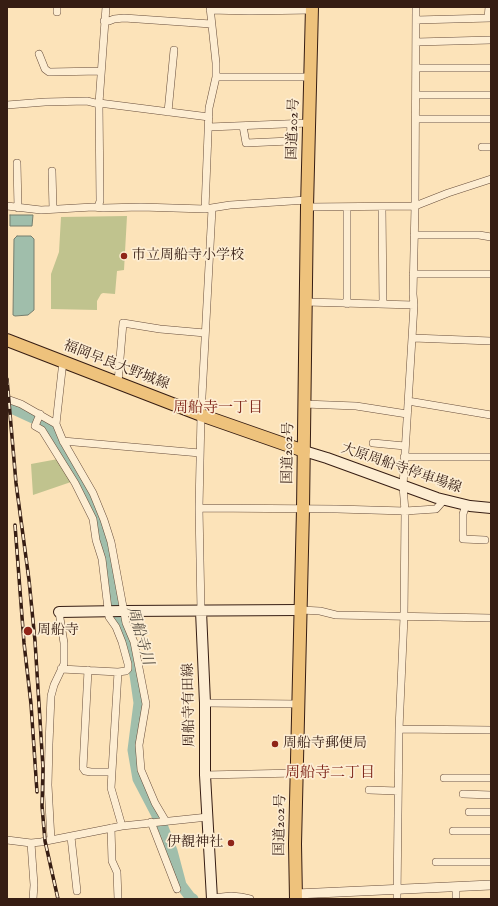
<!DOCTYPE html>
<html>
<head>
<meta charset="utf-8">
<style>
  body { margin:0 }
  #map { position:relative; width:498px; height:906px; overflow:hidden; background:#fce3b9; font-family:"IM FELL English",serif }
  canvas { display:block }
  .frame { position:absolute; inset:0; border:8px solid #361d13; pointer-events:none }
</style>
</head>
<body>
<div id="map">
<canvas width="498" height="906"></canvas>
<div class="frame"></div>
</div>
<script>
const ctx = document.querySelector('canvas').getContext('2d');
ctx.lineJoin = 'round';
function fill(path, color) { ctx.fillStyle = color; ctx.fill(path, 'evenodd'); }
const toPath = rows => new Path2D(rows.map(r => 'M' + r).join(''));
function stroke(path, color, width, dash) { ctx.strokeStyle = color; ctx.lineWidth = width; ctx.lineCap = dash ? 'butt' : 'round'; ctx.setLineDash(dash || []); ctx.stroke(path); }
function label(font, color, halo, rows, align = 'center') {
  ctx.font = font + ' "IM FELL English","Noto Serif JP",serif'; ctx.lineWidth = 3.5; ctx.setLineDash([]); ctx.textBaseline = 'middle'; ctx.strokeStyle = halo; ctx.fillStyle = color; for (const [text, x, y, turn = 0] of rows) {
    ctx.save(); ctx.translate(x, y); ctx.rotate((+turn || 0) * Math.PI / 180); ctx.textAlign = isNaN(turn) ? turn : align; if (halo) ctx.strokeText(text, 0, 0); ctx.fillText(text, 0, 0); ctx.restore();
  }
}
const green = toPath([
  [127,216,124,270,117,271,115,294,103,293,101,294,97,301,97,310,51,309,51,274,59,252,61,217],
  [58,459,71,482,33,495,31,464]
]);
const water = toPath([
  [10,215,33,215,32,226,10,226,10,215],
  [17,236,31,236,34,239,34,310,28,315,15,316,13,315,14,239,17,236]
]);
const river = toPath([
  [7,406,46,424,77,473,98,522,107,555,114,604,123,628,131,654,135,675,139,703,133,750,138,779,162,825,172,851,181,885,190,897,193,899]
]);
const minor = toPath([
  [210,10,249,11,312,10],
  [57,12,57,7],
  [488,18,489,7],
  [416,20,491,18],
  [104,21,109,21,114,19,124,18,211,24],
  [416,42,491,40],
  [39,54,45,69,49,72,101,71],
  [416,68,491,68],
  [216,77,310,77],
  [416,95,491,95],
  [99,103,209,117],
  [7,105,45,102,87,101,99,104],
  [168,112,174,50],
  [416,119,491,119],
  [243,126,246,143,290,141,291,124],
  [209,127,309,123],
  [482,147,491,147],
  [17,163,18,208],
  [52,171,53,209],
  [7,206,41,210,93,207,103,208,141,207,205,209,230,205,307,200],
  [98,207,100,201,99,103,106,7],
  [307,207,415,206,448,193,491,179],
  [347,207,347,304],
  [382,207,383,304],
  [205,209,209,108,216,77,216,63,210,7],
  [414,235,479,235,491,237],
  [413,274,491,274],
  [306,302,414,305],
  [413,338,491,341],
  [118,382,123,323,160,329,205,333],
  [7,399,21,404,56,424,63,441,93,493,104,520,111,542,126,623,134,642,146,704,139,745,141,770,155,803,165,820],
  [408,401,491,415],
  [304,404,356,406,407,414],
  [40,414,35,426,42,430,75,483,93,519,96,540,102,559,109,617,116,627,122,642,128,664,128,669,126,671,118,672],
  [56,424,63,361],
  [63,441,200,453],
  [373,443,405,446],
  [404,457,491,457],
  [466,505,463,514,463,539,485,540],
  [199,508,337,509,405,511,436,509,444,500],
  [301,610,320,611,336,615,491,618],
  [201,611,199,508,201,415,212,209],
  [61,669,118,672,111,788,122,826],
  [88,670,83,768,85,771,91,772,112,772],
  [205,703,299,704],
  [399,729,491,730],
  [205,775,297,773],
  [444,778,491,778],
  [369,790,398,791],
  [463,794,491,795],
  [469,812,491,812],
  [151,822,177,889],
  [111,828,112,861,117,872,118,899],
  [453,831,491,831],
  [71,837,77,891],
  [7,840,31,843,41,842,122,826,208,817],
  [51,840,48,785,49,744,51,696,54,685,64,664,64,643,59,612],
  [31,843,34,885,33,899],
  [436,862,491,862],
  [456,887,456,899],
  [212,898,231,896,241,897,250,899],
  [397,899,399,729,404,617,405,511,403,486,414,305,413,294,415,206,416,7]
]);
const tertiary = toPath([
  [296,894,491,885]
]);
const secondary = toPath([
  [304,451,327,458,437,498,470,506,491,508],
  [201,611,205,703,205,775,212,899],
  [59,612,123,611,301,610]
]);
const primary = toPath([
  [7,340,201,415,304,451]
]);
const trunk = toPath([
  [296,899,295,844,303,509,307,207,312,7]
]);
const rail = toPath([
  [7,379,16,483,29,580,35,641,43,768,42,806,45,841,58,899],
  [15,525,24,643,31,704,37,792]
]);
const markers = [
  [124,256,4,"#8f2418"],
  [28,631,5,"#8f2418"],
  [275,744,4,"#8f2418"],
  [231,843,4,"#8f2418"]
];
const streetNames = [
  ["国道202号",294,129,-88],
  ["福岡早良大野城線",116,366,21],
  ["国道202号",289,453,-89],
  ["大原周船寺停車場線",401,469,19],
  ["周船寺有田線",190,705,-91],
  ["国道202号",281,825,-89]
];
const poiNames = [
  ["市立周船寺小学校",132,256],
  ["周船寺",37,631],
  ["周船寺郵便局",283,744],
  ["伊覩神社",223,843,"right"]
];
const neighbourhoodNames = [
  ["周船寺一丁目",218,409],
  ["周船寺二丁目",330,774]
];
const waterNames = [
  ["周船寺川",139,636,74]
];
fill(green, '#c0c38e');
fill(water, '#a0beab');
stroke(water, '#767e6e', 1);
stroke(river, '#a0beab', 11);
stroke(minor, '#684e3c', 8);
stroke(tertiary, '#684e3c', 10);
stroke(secondary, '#361d13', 12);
stroke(primary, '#361d13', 14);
stroke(trunk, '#361d13', 14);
stroke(minor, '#fdedd2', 7);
stroke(tertiary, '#fdedd2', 9);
stroke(secondary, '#fdedd2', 10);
stroke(primary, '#eec27c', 12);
stroke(trunk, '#eec27c', 12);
stroke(rail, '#361d13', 3.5);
stroke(rail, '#fdedd2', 2, [6]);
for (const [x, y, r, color] of markers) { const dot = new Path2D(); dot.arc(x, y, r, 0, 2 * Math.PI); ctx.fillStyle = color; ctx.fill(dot); stroke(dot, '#fdedd2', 1.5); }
label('14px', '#361d13', '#fdedd2', streetNames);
label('14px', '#361d13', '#fdedd2', poiNames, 'left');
label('15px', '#7a1f14', '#fdedd2', neighbourhoodNames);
label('italic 15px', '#564d41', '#fdedd2', waterNames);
</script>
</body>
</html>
